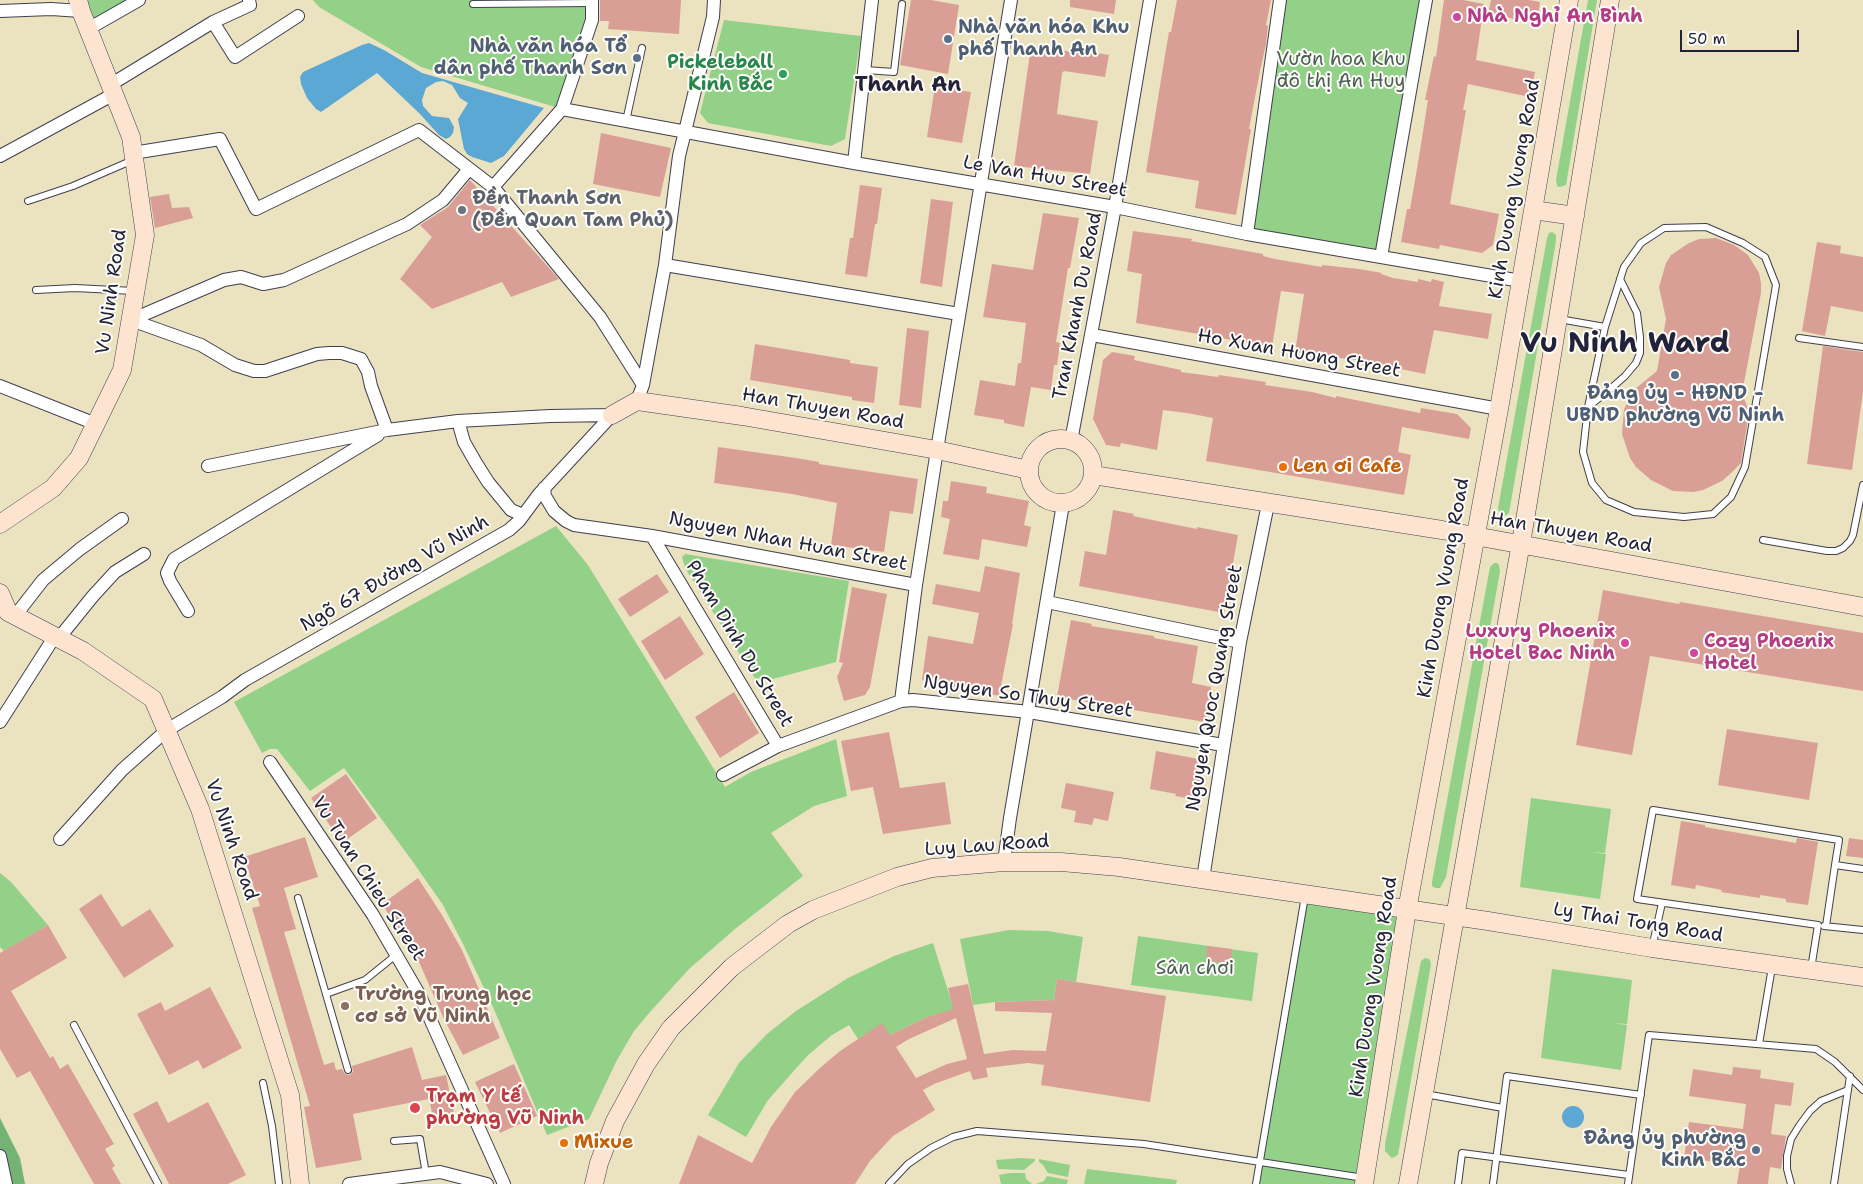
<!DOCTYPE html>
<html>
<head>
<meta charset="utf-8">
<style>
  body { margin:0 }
  #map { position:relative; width:1863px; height:1184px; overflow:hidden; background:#ebe2c0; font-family:"Shantell Sans",sans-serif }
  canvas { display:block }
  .scale { position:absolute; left:1680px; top:30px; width:119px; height:22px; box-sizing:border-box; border:2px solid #22223b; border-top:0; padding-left:6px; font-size:15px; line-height:18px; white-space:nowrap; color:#22223b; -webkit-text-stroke:4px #fdfcf7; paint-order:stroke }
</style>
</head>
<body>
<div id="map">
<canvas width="1863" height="1184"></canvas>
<div class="scale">50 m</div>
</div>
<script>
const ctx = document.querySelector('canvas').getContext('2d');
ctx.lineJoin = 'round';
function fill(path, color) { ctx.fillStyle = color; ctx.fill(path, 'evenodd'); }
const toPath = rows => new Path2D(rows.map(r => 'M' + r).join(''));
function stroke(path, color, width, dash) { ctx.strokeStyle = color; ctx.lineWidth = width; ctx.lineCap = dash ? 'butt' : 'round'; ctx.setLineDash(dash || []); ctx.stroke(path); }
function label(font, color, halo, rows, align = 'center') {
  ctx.font = font + ' "Shantell Sans",sans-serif'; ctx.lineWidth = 4; ctx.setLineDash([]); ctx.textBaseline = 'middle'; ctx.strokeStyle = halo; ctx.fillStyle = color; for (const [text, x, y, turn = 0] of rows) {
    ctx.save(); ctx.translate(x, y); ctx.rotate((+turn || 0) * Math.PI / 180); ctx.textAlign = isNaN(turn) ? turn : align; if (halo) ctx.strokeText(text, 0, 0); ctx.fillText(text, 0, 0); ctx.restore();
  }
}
const green = toPath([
  [84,0,129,0,90,21],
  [313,0,591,0,562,109,421,67,319,7],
  [1280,0,1426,0,1381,257,1247,234],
  [1588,0,1597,0,1566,185,1560,187,1557,186,1556,180],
  [724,20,861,36,845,139,831,146,708,123,700,113],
  [1552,232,1556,235,1556,241,1509,513,1505,516,1500,515,1498,508,1547,238,1549,233],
  [556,526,588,565,725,787,751,772,836,739,847,796,814,806,771,833,803,876,735,929,689,969,650,1012,634,1031,617,1060,589,1119,547,1135,493,1007,463,944,443,905,413,862,344,768,310,791,277,749,270,749,262,753,234,702],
  [685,554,849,581,836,662,758,683,685,568,682,557],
  [1494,563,1497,563,1499,565,1500,571,1446,877,1440,888,1435,888,1432,886,1432,882,1490,567],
  [1531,798,1611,809,1605,853,1590,852,1606,854,1600,899,1520,887],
  [0,873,11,882,48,925,4,951,0,947],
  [1305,896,1407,910,1364,1184,1256,1184],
  [1009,930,1048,931,1083,937,1076,982,1057,979,1054,1000,995,1002,973,1005,960,939],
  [1138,936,1258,953,1252,1001,1131,985],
  [933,943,954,1010,925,1018,890,1035,858,1039,849,1025,832,1035,808,1055,768,1100,746,1137,708,1115,739,1063,767,1034,796,1011,848,978,894,956],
  [1425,958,1429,959,1431,963,1430,970,1398,1155,1392,1158,1385,1151,1385,1144,1421,961],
  [1552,969,1632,980,1627,1024,1612,1023,1627,1025,1621,1070,1541,1058],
  [1021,1158,1035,1159,1035,1161,1024,1170,998,1169,996,1160],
  [1039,1159,1070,1165,1068,1177,1048,1173,1043,1165,1039,1162],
  [1087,1169,1177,1180,1176,1184,1084,1184],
  [1010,1173,1025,1173,1026,1179,1032,1184,1001,1184,999,1175],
  [1047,1176,1068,1180,1067,1184,1036,1184,1044,1181]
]);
const forest = toPath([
  [0,1118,20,1158,25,1184,0,1184]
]);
const water = toPath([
  [369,43,384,50,422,73,544,108,504,156,491,163,472,157,467,154,464,149,458,119,468,103,460,98,452,85,443,81,436,82,426,88,422,100,423,106,432,116,449,118,454,127,453,133,450,137,446,139,439,135,420,114,377,73,321,112,316,109,307,98,301,84,300,77,303,72,362,45],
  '1562 1117a11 11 0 1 1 22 0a11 11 0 1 1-22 0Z'
]);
const building = toPath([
  [600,0,681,0,679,34,608,29,609,21,600,21],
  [911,0,931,0,959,5,948,74,900,65],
  [1070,0,1116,0,1114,14,1070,7],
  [1177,0,1271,0,1266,25,1268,26,1266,44,1260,71,1249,129,1251,129,1236,215,1195,208,1199,181,1146,172,1165,55,1169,32,1171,32],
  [1444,0,1463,0,1484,4,1476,60,1535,72,1530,97,1468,84,1463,110,1466,110,1450,204,1499,214,1493,245,1482,253,1440,245,1439,249,1401,242,1407,209,1410,209,1418,163,1428,100,1425,100,1434,56,1436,57],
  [1491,0,1529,0,1540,2,1537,23,1488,14],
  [1031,46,1073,52,1073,49,1109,55,1105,77,1064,71,1062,73,1057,114,1098,121,1090,174,1014,166],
  [935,86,971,92,962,143,927,137],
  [601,133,671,148,660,197,593,184],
  [470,180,559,279,511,297,502,282,432,309,400,279,432,237,420,225,448,207],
  [860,185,882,188,877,224,875,224,867,277,845,274,850,238,853,238],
  [169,194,172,208,189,207,193,218,155,228,150,197],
  [931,199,953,202,942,287,920,283],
  [1043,213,1079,218,1070,268,1068,268,1056,342,1060,343,1057,365,1054,365,1051,390,1031,387,1024,427,1004,423,1004,420,974,415,980,380,1015,386,1018,363,1021,363,1026,323,983,317,992,264,1033,270],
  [1133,231,1192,239,1191,241,1263,254,1263,256,1275,259,1322,267,1322,265,1359,269,1382,273,1381,274,1393,278,1418,282,1418,279,1431,282,1432,279,1444,282,1439,306,1492,314,1488,339,1434,330,1425,374,1356,360,1299,353,1295,352,1304,294,1281,291,1272,347,1136,323,1142,274,1127,271],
  [1716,238,1734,245,1748,255,1759,273,1761,283,1761,293,1742,393,1749,412,1741,463,1730,474,1722,481,1703,490,1694,492,1673,491,1651,480,1636,467,1630,458,1622,434,1624,409,1635,389,1657,371,1666,319,1659,287,1666,263,1671,255,1689,243,1699,239],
  [1817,242,1841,246,1840,253,1863,257,1863,312,1831,306,1825,336,1802,331],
  [907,328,929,331,921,408,899,405],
  [755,344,850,360,850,363,878,367,874,403,852,400,852,397,750,380],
  [1823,346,1863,352,1863,392,1852,470,1807,464],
  [1112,352,1135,356,1134,360,1181,370,1181,372,1218,377,1219,375,1266,382,1265,385,1312,392,1336,398,1336,396,1420,413,1421,408,1457,414,1471,428,1469,439,1402,427,1398,452,1411,455,1404,495,1206,461,1213,418,1187,413,1163,410,1157,450,1121,443,1120,447,1106,445,1093,419,1103,360],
  [718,447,796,458,819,462,819,464,918,479,913,514,890,511,884,552,831,545,837,503,792,494,714,483],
  [951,481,987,487,986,493,1029,501,1024,525,1031,527,1027,547,982,539,979,560,943,554,950,519,941,517,943,501,948,501],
  [1113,510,1134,514,1133,516,1167,523,1197,529,1197,527,1238,535,1224,613,1079,586,1085,551,1106,555],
  [985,566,1020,573,1012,624,1013,624,999,696,922,680,928,636,973,644,979,613,932,604,936,584,980,592],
  [657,574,669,592,630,617,618,599],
  [852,587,887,594,870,687,865,695,844,701,837,677,843,663,839,662],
  [1603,590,1679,604,1680,602,1863,633,1863,691,1650,656,1632,755,1576,745],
  [680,616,704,654,665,680,641,641],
  [1071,620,1092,624,1091,626,1154,636,1154,638,1198,646,1192,683,1211,687,1205,722,1057,697],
  [734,692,759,733,720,758,695,717],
  [1727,729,1818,743,1809,800,1718,785],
  [889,732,900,788,945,782,951,824,883,834,873,787,851,791,841,741],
  [1156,751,1204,760,1198,800,1175,796,1176,794,1150,789],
  [346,774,377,818,342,843,311,798],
  [1066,783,1114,792,1108,821,1094,818,1092,825,1074,822,1076,811,1061,808],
  [1681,821,1705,825,1705,827,1796,843,1797,838,1818,842,1808,905,1786,902,1786,899,1760,895,1760,898,1721,892,1722,890,1696,885,1695,889,1671,885],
  [305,837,318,877,284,888,296,929,284,932,324,1065,334,1062,336,1070,342,1069,345,1074,349,1075,353,1072,352,1066,412,1047,422,1080,446,1075,454,1113,433,1117,429,1099,353,1114,362,1160,316,1168,304,1107,310,1106,252,908,260,906,244,857],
  [1849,838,1863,840,1863,858,1846,856],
  [418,878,442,915,462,950,500,1038,463,1055,443,1017,416,955,382,904],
  [101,894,122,927,150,909,174,946,124,978,79,909],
  [48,925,67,958,11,991,50,1058,53,1056,60,1069,68,1064,114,1144,105,1149,115,1166,112,1168,121,1184,94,1184,30,1071,17,1078,0,1049,0,953],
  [1207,946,1232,949,1231,963,1206,961],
  [1057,979,1166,996,1150,1102,1041,1085,1044,1065,1028,1063,986,1068,988,1077,973,1080,970,1071,934,1084,923,1090,935,1110,893,1136,870,1161,855,1184,679,1184,698,1135,752,1163,771,1127,795,1092,820,1068,840,1051,882,1023,890,1035,925,1018,953,1009,948,988,968,984,984,1054,1013,1050,1046,1051,1052,1013,995,1011,995,1002,1054,1000],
  [956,1018,967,1059,947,1064,916,1078,896,1047,909,1039],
  [210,987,242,1048,203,1069,198,1060,169,1075,137,1014,161,1002,165,1011],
  [514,1064,537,1116,500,1133,475,1082],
  [1733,1067,1761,1070,1760,1078,1794,1083,1791,1106,1775,1104,1771,1134,1786,1136,1781,1169,1770,1167,1768,1184,1737,1184,1740,1165,1684,1158,1689,1122,1743,1129,1746,1104,1689,1096,1693,1069,1732,1075],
  [157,1101,168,1123,208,1102,246,1175,228,1184,169,1184,133,1114]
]);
const lane = toPath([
  [473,4,592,3],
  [865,70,894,72,902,4],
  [626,121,642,48],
  [28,201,73,186,133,160],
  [36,290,75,288,134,291],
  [1559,319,1605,327,1588,407,1583,452,1592,483,1606,500,1634,512,1684,517,1713,514,1731,497,1745,467,1776,285,1765,257,1743,243,1706,227,1664,228,1641,243,1624,267,1605,327],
  [1799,338,1863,347],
  [1588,407,1608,391,1625,376,1636,363,1640,353,1640,337,1637,313,1620,279],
  [1763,540,1827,551,1836,551,1843,548,1850,541,1853,535,1863,485],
  [298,898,348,1070],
  [1824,926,1863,930],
  [1826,926,1835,865,1863,869],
  [1652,948,1662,903],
  [1811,969,1818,925,1637,899,1653,810,1839,840,1835,865],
  [326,994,365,980,396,955],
  [74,1025,158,1184],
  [1759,1044,1772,967],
  [263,1083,272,1126,279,1184],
  [1425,1094,1503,1108],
  [394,1141,420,1139,426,1174],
  [889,1184,908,1164,931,1148,953,1137,977,1131,1144,1144,1364,1178],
  [1256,1184,1305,896],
  [1458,1184,1462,1153,1629,1175],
  [1493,1184,1507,1076,1641,1095],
  [1628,1184,1649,1035,1816,1049,1835,1062,1863,1090],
  [1791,1184,1787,1169,1787,1156,1791,1139,1799,1126,1810,1111,1821,1101,1848,1090],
  [1834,1184,1850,1076]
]);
const street = toPath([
  [0,11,51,9,81,11],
  [213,22,250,5,249,0],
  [88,29,139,0],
  [110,85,213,22,235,57,298,16],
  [562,109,854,163,1115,207,1247,234,1521,281],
  [133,153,220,139,256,209,419,130,493,187,562,109,592,20,592,0],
  [0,156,114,94],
  [854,163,872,0],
  [493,187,600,317,643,385],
  [1247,234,1280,0],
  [1381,257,1426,0],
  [665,265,959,314],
  [131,320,224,280,241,277,263,284,284,280,407,224,443,200,469,169],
  [131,320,201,345,235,365,254,371,265,371,317,354,329,353,342,353,361,359,368,372,371,386,387,430],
  [1092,335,1499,409],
  [0,386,96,424],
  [637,401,643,385,665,265,679,156,713,17,714,0],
  [458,421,464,442,476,463,488,482,511,510,523,515],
  [1071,441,1115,207,1150,0],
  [208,466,387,430,458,421,550,416,612,415],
  [544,488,545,496,554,511,566,521,574,525,652,536,916,585],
  [652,536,778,746],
  [1047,602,1240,642],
  [188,611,170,581,167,573,174,559,378,435],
  [15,616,43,580,80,549,122,519],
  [59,638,93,596,115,572,144,554],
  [901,701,916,585,937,450,1011,0],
  [0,722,55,636],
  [270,762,373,915,419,994,504,1184],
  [723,775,778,746,901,701,913,700,1029,712,1223,745],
  [60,839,122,770,167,730,222,697,245,680,509,530,519,521,539,494,612,415],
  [1004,862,1010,818,1063,504],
  [1203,879,1240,642,1268,504],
  [0,1156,6,1184],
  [349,1184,440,1172,487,1184]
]);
const secondary = toPath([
  [1533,210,1575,216],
  [612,415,637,401,742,416,937,450,1029,470],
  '1029 471a32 32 0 1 1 64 0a32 32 0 1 1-64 0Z',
  [1093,475,1442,530,1863,607],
  [0,524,53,488,79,458,122,370,145,235,131,137,81,11,78,0],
  [0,593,8,612,83,651,153,699,200,809,290,1095,300,1184],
  [594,1184,599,1163,615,1121,646,1064,671,1028,732,967,788,924,813,910,897,877,932,868,1004,862,1061,862,1119,867,1488,921,1652,948,1863,977],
  [1364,1184,1407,910,1499,409,1569,0],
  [1408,1184,1525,520,1610,0]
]);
const markers = [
  [1457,17,5,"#d1479c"],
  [948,39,5,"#5c6f8a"],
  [637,58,5,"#5c6f8a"],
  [783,74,5,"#2e9e5b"],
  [462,210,5,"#6b7280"],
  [1675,375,5,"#5c6f8a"],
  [1283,467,5,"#e8710a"],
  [1625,643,5,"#d1479c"],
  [1694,653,5,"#d1479c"],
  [345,1006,5,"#8d6e63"],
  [415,1108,6,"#e0444e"],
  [564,1143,5,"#e8710a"],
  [1756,1150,5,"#5c6f8a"]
];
const hotelNames = [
  ["Nhà Nghỉ An Bình",1467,17],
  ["Luxury Phoenix",1615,632,"right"],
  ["Hotel Bac Ninh",1615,654,"right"],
  ["Cozy Phoenix",1704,642],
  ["Hotel",1704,664]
];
const serviceNames = [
  ["Nhà văn hóa Khu",958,28,"left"],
  ["phố Thanh An",958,50,"left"],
  ["Nhà văn hóa Tổ",627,47],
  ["dân phố Thanh Sơn",627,69],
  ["Đảng ủy - HĐND -",1675,394,"center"],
  ["UBND phường Vũ Ninh",1675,416,"center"],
  ["Đảng ủy phường",1746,1139],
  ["Kinh Bắc",1746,1161]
];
const parkNames = [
  ["Vườn hoa Khu",1341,60],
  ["đô thị An Huy",1341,82],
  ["Sân chơi",1195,969]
];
const leisureNames = [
  ["Pickeleball",773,63],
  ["Kinh Bắc",773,85]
];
const streetNames = [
  ["Le Van Huu Street",1045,177,10],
  ["Kinh Duong Vuong Road",1515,189,-80],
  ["Vu Ninh Road",112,292,-82],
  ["Tran Khanh Du Road",1078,306,-79],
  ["Ho Xuan Huong Street",1299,354,10],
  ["Han Thuyen Road",823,409,10],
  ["Han Thuyen Road",1571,533,10],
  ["Nguyen Nhan Huan Street",788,542,11],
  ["Ngõ 67 Đường Vũ Ninh",395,574,-30],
  ["Kinh Duong Vuong Road",1444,588,-80],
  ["Pham Dinh Du Street",739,644,59],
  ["Nguyen Quoc Quang Street",1215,688,-80],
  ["Nguyen So Thuy Street",1028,697,8],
  ["Vu Ninh Road",231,840,71],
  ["Luy Lau Road",987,846,-4],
  ["Vu Tuan Chieu Street",368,879,57],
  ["Ly Thai Tong Road",1638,923,9],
  ["Kinh Duong Vuong Road",1374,987,-81]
];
const worshipNames = [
  ["Đền Thanh Sơn",472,199],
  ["(Đền Quan Tam Phủ)",472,221]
];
const foodNames = [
  ["Len ơi Cafe",1293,467],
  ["Mixue",574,1143]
];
const educationNames = [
  ["Trường Trung học",355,995],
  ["cơ sở Vũ Ninh",355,1017]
];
const healthNames = [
  ["Trạm Y tế",426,1097],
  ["phường Vũ Ninh",426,1119]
];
const quarterNames = [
  ["Thanh An",908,86]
];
const townNames = [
  ["Vu Ninh Ward",1625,344]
];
fill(green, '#92d187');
fill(forest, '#75b374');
fill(water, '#5aa8d3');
fill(building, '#d99f97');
stroke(lane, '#403f4f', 8);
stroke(street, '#403f4f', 14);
stroke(secondary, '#403f4f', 19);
stroke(lane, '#fff', 6);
stroke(street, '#fff', 12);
stroke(secondary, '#fde4d1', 18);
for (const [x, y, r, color] of markers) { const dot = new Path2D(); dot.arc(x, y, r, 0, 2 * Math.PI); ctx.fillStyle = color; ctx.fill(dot); stroke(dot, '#fdfcf7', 2); }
label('bold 19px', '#b23c85', '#fdfcf7', hotelNames, 'left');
label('bold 19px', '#4e5e75', '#fdfcf7', serviceNames, 'right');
label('19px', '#495f56', '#fdfcf7', parkNames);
label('bold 19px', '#27864d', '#fdfcf7', leisureNames, 'right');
label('19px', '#22223b', '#fdfcf7', streetNames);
label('bold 19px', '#5b616d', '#fdfcf7', worshipNames, 'left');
label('bold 19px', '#c56008', '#fdfcf7', foodNames, 'left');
label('bold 19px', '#785e54', '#fdfcf7', educationNames, 'left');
label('bold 19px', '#be3a42', '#fdfcf7', healthNames, 'left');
label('bold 21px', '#22223b', '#fdfcf7', quarterNames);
label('bold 29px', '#22223b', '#fdfcf7', townNames);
</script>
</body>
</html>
